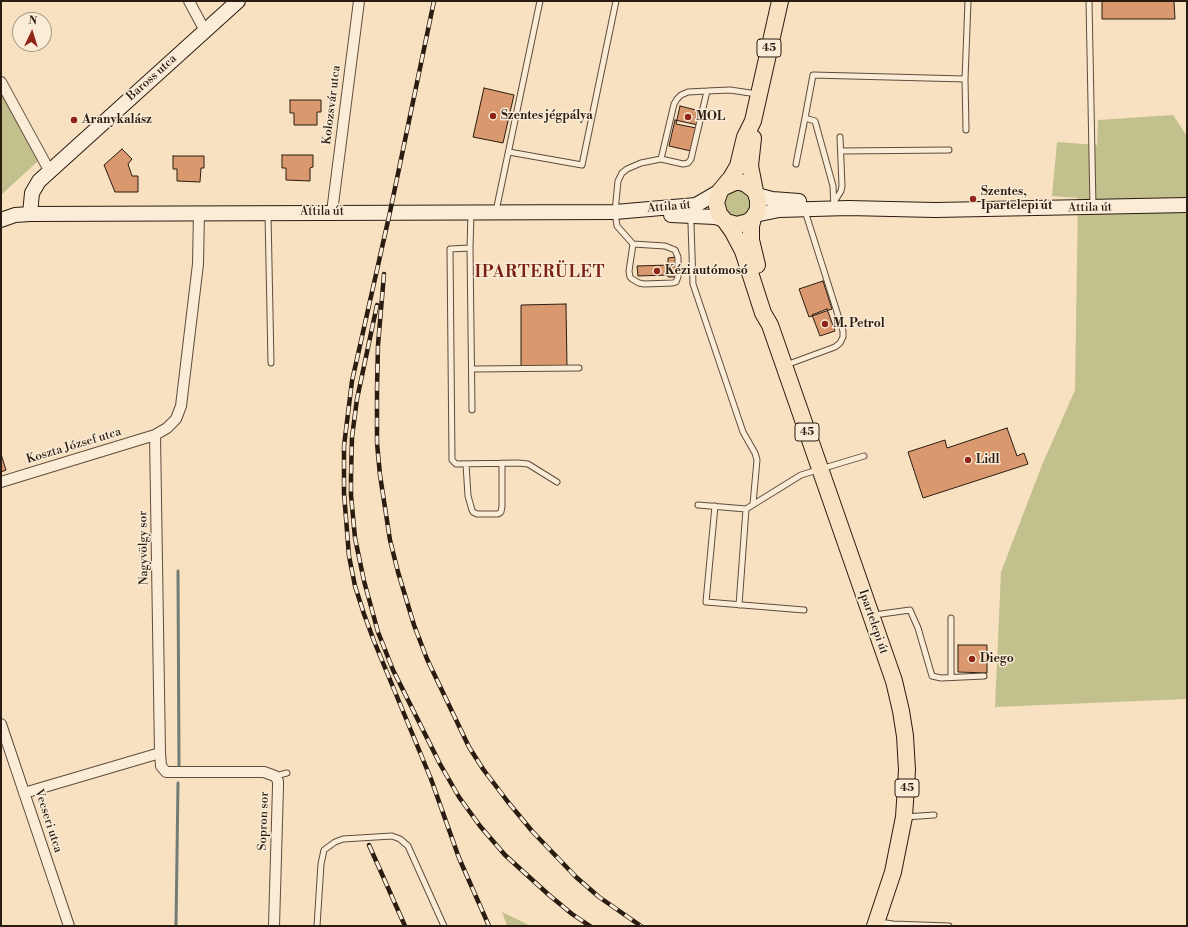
<!DOCTYPE html>
<html>
<head>
<meta charset="utf-8">
<style>
  body { margin:0 }
  #map { position:relative; width:1188px; height:927px; overflow:hidden; background:#f8e1c0; font-family:"Libre Bodoni",serif }
  canvas { display:block }
  .frame { position:absolute; inset:0; border:2px solid #2a1c11; pointer-events:none }
  .north { position:absolute; left:12px; top:12px; width:40px; height:40px; box-sizing:border-box; background:#faecd6; border:1px solid #a79987; border-radius:50%; rotate:4deg; font-size:11px; font-weight:700; line-height:16px; text-align:center; color:#2a1c11 }
  .north::after { content:''; display:block; margin:auto; width:14px; height:18px; background:#8f2418; clip-path:polygon(50% 0,100% 100%,50% 72%,0 100%) }
</style>
</head>
<body>
<div id="map">
<canvas width="1188" height="927"></canvas>
<div class="frame"></div>
<div class="north">N</div>
</div>
<script>
const ctx = document.querySelector('canvas').getContext('2d');
ctx.lineJoin = 'round';
function fill(path, color) { ctx.fillStyle = color; ctx.fill(path, 'evenodd'); }
const toPath = rows => new Path2D(rows.map(r => 'M' + r).join(''));
function stroke(path, color, width, dash) { ctx.strokeStyle = color; ctx.lineWidth = width; ctx.lineCap = dash ? 'butt' : 'round'; ctx.setLineDash(dash || []); ctx.stroke(path); }
function label(font, color, halo, rows, align = 'center') {
  ctx.font = font + ' "Libre Bodoni",serif'; ctx.lineWidth = 3; ctx.setLineDash([]); ctx.textBaseline = 'middle'; ctx.strokeStyle = halo; ctx.fillStyle = color; for (const [text, x, y, turn = 0] of rows) {
    ctx.save(); ctx.translate(x, y); ctx.rotate((+turn || 0) * Math.PI / 180); ctx.textAlign = isNaN(turn) ? turn : align; if (halo) ctx.strokeText(text, 0, 0); ctx.fillText(text, 0, 0); ctx.restore();
  }
}
const green = toPath([
  [1,94,38,161,1,195],
  [1173,115,1187,136,1187,699,995,707,1001,572,1042,465,1075,390,1078,198,1052,196,1057,142,1097,145,1098,120],
  '725 203a13 13 0 1 1 26 0a13 13 0 1 1-26 0Z',
  [502,912,531,926,507,926]
]);
const stream = toPath([
  [178,571,179,767],
  [176,926,178,783]
]);
const building = toPath([
  [1102,1,1174,1,1175,19,1102,19,1102,1],
  [484,88,514,95,503,143,473,137,484,88],
  [290,100,321,100,321,112,317,112,317,125,294,125,294,113,290,113,290,100],
  [680,106,700,111,696,128,676,124,680,106],
  [675,120,698,125,691,151,669,146,675,120],
  [122,149,132,159,128,164,132,176,138,176,138,192,115,192,104,165,122,149],
  [282,155,313,155,313,167,310,168,310,181,286,180,286,168,282,168,282,155],
  [173,156,204,156,204,168,201,168,200,182,177,181,177,169,173,169,173,156],
  [676,257,676,277,668,277,668,275,638,276,637,266,668,265,668,258,676,257],
  [823,281,832,309,809,317,799,289,823,281],
  [566,304,567,366,521,366,521,305,566,304],
  [827,309,835,331,820,336,812,315,827,309],
  [1007,428,1017,456,1024,453,1028,464,923,498,908,452,945,440,947,448,1007,428],
  [1,454,6,470,1,472,1,454],
  [958,645,987,645,987,673,958,672,958,645]
]);
const lane = toPath([
  [1089,1,1093,207],
  [966,130,965,79,968,1],
  [841,151,949,150],
  [509,152,582,165,616,1],
  [661,159,683,164,688,163,691,159,707,91],
  [796,164,805,118],
  [834,202,841,191,842,186,840,137],
  [834,208,833,186,815,121,805,118,813,75,965,79],
  [496,211,540,1],
  [471,213,470,248,472,410],
  [268,214,271,363],
  [690,217,691,224,693,284,743,432,755,453,757,460,753,504],
  [633,244,629,271,630,277,632,279,639,283,644,284,673,283,676,282,678,277,678,257,675,250,665,246,633,244,617,226,615,212,618,181,622,173,627,169,641,163,661,159,674,104,677,99,681,95,688,92,707,91,730,90,757,94],
  [470,248,450,249,452,460,456,464,518,463,528,464,557,482],
  [786,365,835,347,840,343,843,337,843,331,805,211],
  [472,369,579,368],
  [466,464,468,496,472,510,473,512,477,514,498,514,501,512,502,506,502,463],
  [698,505,746,509,801,475,864,456],
  [715,506,706,602,804,610],
  [739,605,746,509],
  [874,615,910,610,918,628,932,676,941,678,984,676],
  [951,618,951,677],
  [275,776,287,773],
  [905,817,934,815],
  [879,922,893,924,949,926],
  [317,926,321,864,324,850,335,842,343,839,392,836,400,839,408,846,444,926]
]);
const street = toPath([
  [189,1,205,31],
  [1,82,49,170],
  [332,212,359,1],
  [1,482,155,435],
  [1,724,69,926],
  [160,753,161,766,166,772,264,772,275,776,278,781,278,787,274,926],
  [24,793,160,753,155,435,167,428,176,419,181,406,198,264,199,213]
]);
const secondary = toPath([
  [757,195,772,199,799,201],
  [30,214,32,193,39,181,238,1],
  [671,215,715,217,722,219],
  [755,215,779,210,848,208,935,210,1187,205],
  [1,220,15,215,30,214,615,212,696,205,720,191]
]);
const primary = toPath([
  [753,138,750,166,755,191],
  [724,187,735,182,740,182,746,184,755,191,758,200,758,210,753,218,748,222,737,225,726,222,719,214,716,202,720,191,731,178,738,166,745,137,753,121,780,1],
  [753,218,751,226,751,240,757,265],
  [726,222,733,232,743,251,763,313,770,325,894,681,901,711,905,736,907,770,904,817,893,872,875,926]
]);
const rail = toPath([
  [434,1,390,212,352,381,344,446,344,493,349,556,355,586,364,614,374,641,431,779,459,858,489,926],
  [384,274,378,345,377,389,377,443,380,475,390,540,398,572,414,625,427,659,469,747,483,769,508,802,532,831,576,877,599,897,641,926],
  [377,305,357,399,352,437,351,476,351,495,355,538,364,581,378,632,393,670,440,764,459,797,480,826,505,855,549,895,572,914,590,926],
  [369,845,405,926]
]);
const markers = [
  [493,116,4,"#8f2418"],
  [688,117,4,"#8f2418"],
  [74,120,4,"#8f2418"],
  [973,199,4,"#8f2418"],
  [657,271,4,"#8f2418"],
  [825,324,4,"#8f2418"],
  [968,460,4,"#8f2418"],
  [972,659,4,"#8f2418"]
];
const shields = [
  [769,48,24],
  [807,432,24],
  [907,788,24]
];
const shieldNames = [
  ["45",769,48],
  ["45",807,432],
  ["45",907,788]
];
const streetNames = [
  ["Baross utca",152,78,-42],
  ["Kolozsvár utca",332,105,-83],
  ["Attila út",669,207,-5],
  ["Attila út",1090,208,-1],
  ["Attila út",322,212],
  ["Koszta József utca",74,446,-17],
  ["Nagyvölgy sor",144,548,-91],
  ["Ipartelepi út",873,622,71],
  ["Vecseri utca",48,821,72],
  ["Sopron sor",264,821,-88]
];
const poiNames = [
  ["Szentes jégpálya",501,116],
  ["MOL",696,117],
  ["Aranykalász",82,120],
  ["Szentes,",981,192],
  ["Ipartelepi út",981,206],
  ["Kézi autómosó",665,271],
  ["M. Petrol",833,324],
  ["Lidl",976,460],
  ["Diego",980,659]
];
const districtNames = [
  ["IPARTERÜLET",540,273]
];
fill(green, '#c2c18e');
stroke(stream, '#717c76', 3);
fill(building, '#da986f');
stroke(building, '#2a1c11', 1);
stroke(lane, '#5e4d3d', 7);
stroke(street, '#5e4d3d', 12);
stroke(secondary, '#2a1c11', 16);
stroke(primary, '#2a1c11', 18);
stroke(lane, '#faecd6', 5);
stroke(street, '#faecd6', 10);
stroke(secondary, '#faecd6', 14);
stroke(primary, '#f8e1c0', 16);
stroke(rail, '#2a1c11', 4.5);
stroke(rail, '#faecd6', 3, [9]);
for (const [x, y, r, color] of markers) { const dot = new Path2D(); dot.arc(x, y, r, 0, 2 * Math.PI); ctx.fillStyle = color; ctx.fill(dot); stroke(dot, '#faecd6', 1.5); }
for (const [x, y, w] of shields) { const box = new Path2D(); box.roundRect(x - w / 2, y - 9, w, 18, 3); ctx.fillStyle = '#faecd6'; ctx.fill(box); stroke(box, '#2a1c11', 1); }
label('bold 11px', '#2a1c11', null, shieldNames);
label('12px', '#2a1c11', '#faecd6', streetNames);
label('bold 12px', '#2a1c11', '#faecd6', poiNames, 'left');
ctx.letterSpacing = '1px';
label('bold 16px', '#7a1f14', '#faecd6', districtNames);
ctx.letterSpacing = '0px';
</script>
</body>
</html>
